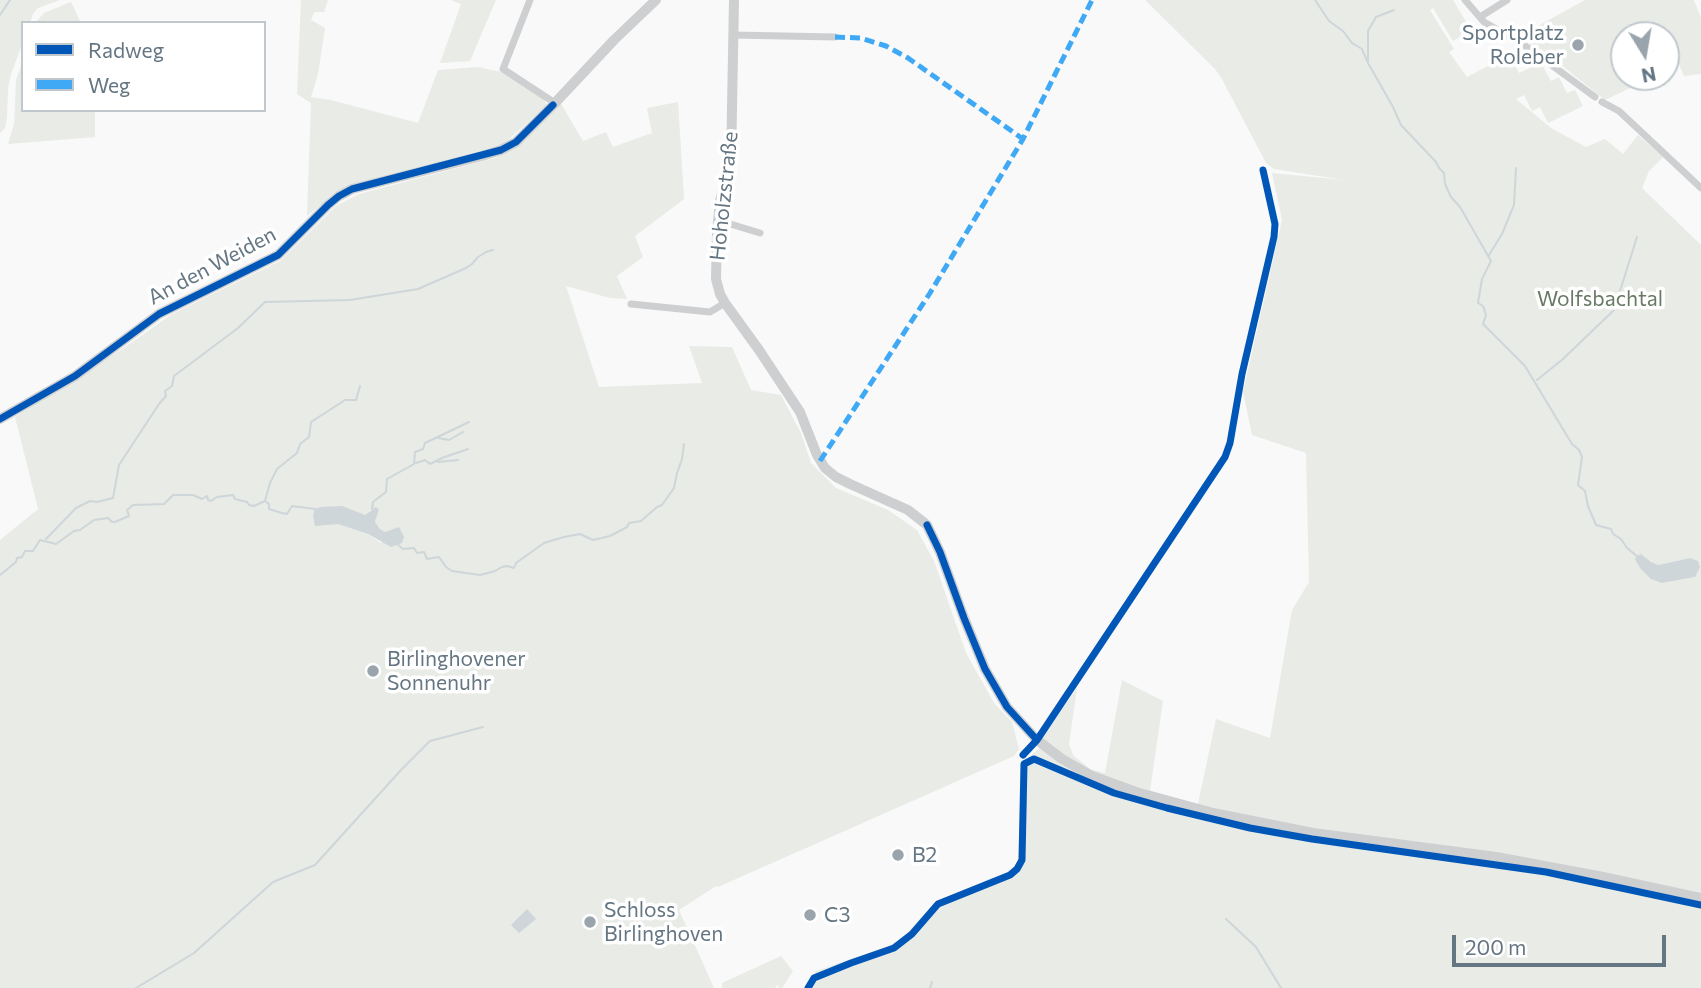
<!DOCTYPE html>
<html>
<head>
<meta charset="utf-8">
<style>
  body { margin:0 }
  #map { position:relative; width:1701px; height:988px; overflow:hidden; background:#f9f9f9; font-family:Commissioner,sans-serif }
  canvas { display:block }
  .legend { position:absolute; left:21px; top:21px; width:245px; height:91px; box-sizing:border-box; background:#fff; border:2px solid #c1c8cd; margin:0; padding:9px 12px; list-style:none; font-size:21px; color:#657683 }
  .legend li { display:flex; align-items:center; gap:14px; height:35px }
  .legend b { width:35px; border:2px solid #c1c8cd }
  .north { position:absolute; left:1610px; top:21px; width:70px; height:70px; box-sizing:border-box; background:#fff; border:2px solid #c1c8cd; border-radius:50%; rotate:169deg; font-size:19px; font-weight:700; line-height:28px; text-align:center; color:#657683 }
  .north::after { content:''; display:block; margin:auto; width:24px; height:32px; background:#99a4ac; clip-path:polygon(50% 0,100% 100%,50% 72%,0 100%) }
  .scale { position:absolute; left:1452px; top:935px; width:214px; height:32px; box-sizing:border-box; border:4px solid #657683; border-top:0; padding-left:9px; font-size:21px; line-height:24px; white-space:nowrap; color:#657683; -webkit-text-stroke:5px #fff; paint-order:stroke }
</style>
</head>
<body>
<div id="map">
<canvas width="1701" height="988"></canvas>
<ul class="legend">
<li><b style="height:9px;background:#0057b8"></b>Radweg</li>
<li><b style="height:9px;background:#3fa9f5"></b>Weg</li>
</ul>
<div class="north">N</div>
<div class="scale">200 m</div>
</div>
<script>
const ctx = document.querySelector('canvas').getContext('2d');
ctx.lineJoin = 'round';
function fill(path, color) { ctx.fillStyle = color; ctx.fill(path, 'evenodd'); }
const toPath = rows => new Path2D(rows.map(r => 'M' + r).join(''));
function stroke(path, color, width, dash) { ctx.strokeStyle = color; ctx.lineWidth = width; ctx.lineCap = dash ? 'butt' : 'round'; ctx.setLineDash(dash || []); ctx.stroke(path); }
function label(font, color, halo, rows, align = 'center') {
  ctx.font = font + ' Commissioner,sans-serif'; ctx.lineWidth = 7; ctx.setLineDash([]); ctx.textBaseline = 'middle'; ctx.strokeStyle = halo; ctx.fillStyle = color; for (const [text, x, y, turn = 0] of rows) {
    ctx.save(); ctx.translate(x, y); ctx.rotate((+turn || 0) * Math.PI / 180); ctx.textAlign = isNaN(turn) ? turn : align; if (halo) ctx.strokeText(text, 0, 0); ctx.fillText(text, 0, 0); ctx.restore();
  }
}
const green = toPath([
  [0,0,60,0,38,8,33,14,30,23,23,23,23,42,11,74,8,89,7,118,5,128,0,133],
  [301,0,328,0,324,12,314,12,311,20,325,28,318,74,311,97,331,100,418,123,438,70,478,67,501,72,545,99,546,105,504,144,491,149,357,183,339,190,307,216,311,103,297,94],
  [451,0,496,0,470,61,440,63,461,4],
  [1145,0,1453,0,1471,30,1453,41,1433,8,1430,10,1454,49,1449,52,1467,77,1522,48,1529,52,1513,61,1519,73,1541,63,1551,81,1559,77,1567,93,1575,90,1583,106,1548,123,1540,107,1532,111,1524,95,1516,99,1551,128,1586,147,1605,139,1623,154,1638,135,1663,157,1649,171,1642,188,1701,245,1701,988,805,988,816,971,886,947,902,939,936,901,1012,871,1018,861,1022,762,1046,743,1042,738,1077,688,1069,744,1073,755,1090,769,1105,773,1122,680,1163,701,1150,791,1198,804,1216,719,1270,738,1290,621,1292,610,1309,582,1306,453,1252,435,1243,392,1282,220,1272,173,1344,180,1274,169,1266,163,1222,79,1215,69],
  [1641,554,1651,562,1658,565,1690,558,1695,577,1662,583],
  [1585,0,1694,0,1701,18,1701,74,1684,76,1679,65,1666,71,1666,35,1624,35,1624,77,1653,77,1605,100,1545,52,1518,37],
  [71,2,81,23,35,23,44,13],
  [23,60,23,110,95,110,95,137,8,144,14,124,16,80],
  [560,102,583,141,606,132,613,147,652,133,647,108,678,102,684,199,635,236,643,257,617,276,627,299,610,298,566,286,599,387,702,383,689,346,732,347,751,390,781,395,801,433,811,463,836,488,888,510,917,530,934,561,966,653,994,703,1012,722,1019,749,1014,756,718,887,716,886,679,910,714,988,0,988,0,540,38,509,15,417,128,345,172,314,280,261,336,206,359,194,495,158,518,145],
  [372,509,379,510,375,522,380,529,385,533,399,528,381,543,368,534,338,524,365,515],
  [781,956,793,971,782,988,778,988,779,986,777,985,775,988,722,988,722,983]
]);
const water = toPath([
  [342,506,365,515,376,507,379,510,375,522,380,529,385,532,399,527,404,537,402,543,391,547,368,534,338,524,315,526,313,515,315,509,321,507],
  [1641,554,1651,562,1658,565,1690,558,1698,561,1700,567,1695,577,1662,583,1651,579,1640,568,1635,559,1637,556],
  [527,909,536,919,519,933,511,925]
]);
const stream = toPath([
  [1315,0,1329,21,1343,31,1352,43,1362,49,1368,63,1393,107,1401,125,1436,162,1439,168,1444,173,1445,184,1451,197,1460,207,1491,261,1482,279,1478,303,1483,306,1486,315,1483,324,1525,366,1572,444,1579,450,1582,457,1578,485,1585,491,1588,506,1596,525,1611,529,1613,534,1621,539,1627,548,1638,557],
  [0,15,10,0],
  [1368,61,1368,31,1376,17,1394,10],
  [1489,255,1502,234,1514,205,1516,168],
  [1537,380,1563,359,1614,310,1637,237],
  [438,438,449,440,463,432],
  [438,462,458,460],
  [416,463,425,460,430,464,442,458,468,449],
  [265,501,270,483,277,469,297,453,300,444,309,437,311,422,345,400,356,400,360,386],
  [372,509,373,502,386,492,387,479,414,464,415,452,423,449,425,443,469,422],
  [46,539,76,508,90,501,97,502,113,498,119,465,159,404,166,396,165,391,172,386,174,376,238,328,265,302,350,300,418,289,466,268,472,264,478,257,486,252,493,250],
  [397,544,403,549,414,548,417,553,424,552,427,559,439,557,446,567,452,571,480,575,495,571,502,567,507,566,514,568,516,563,544,543,564,537,580,534,593,540,610,536,627,527,629,523,641,521,657,507,662,505,674,488,677,473,682,459,684,444],
  [0,575,16,562,17,558,22,557,25,551,33,551,40,540,56,544,74,531,80,530,94,520,108,518,112,522,115,522,129,516,127,510,133,505,164,504,173,495,193,495,202,499,207,496,208,500,211,501,217,497,233,495,235,499,247,502,249,505,254,506,265,501,269,504,269,509,282,513,287,514,292,506,315,509],
  [1226,919,1256,947,1281,988],
  [136,988,194,953,273,882,315,865,401,770,430,741,483,727],
  [930,988,932,982]
]);
const minor = toPath([
  [530,0,503,69,555,103],
  [1465,0,1484,22,1527,47,1595,97],
  [1480,17,1507,0],
  [733,35,835,37],
  [1602,102,1619,111,1701,188],
  [717,220,760,233],
  [631,304,710,312,725,303]
]);
const tertiary = toPath([
  [734,0,731,163,720,201,717,233,716,279,720,294,725,303,759,350,800,412,817,455,825,468,836,477,850,484,908,510,927,525,940,552,964,618,985,669,1007,707,1037,740,1062,759,1092,776,1136,792,1213,813,1313,833,1496,857,1603,877,1701,898],
  [0,419,75,376,159,314,278,255,328,205,339,196,352,189,482,156,501,150,516,142,553,105,614,40,656,0]
]);
const quiet = toPath([
  [835,37,860,38,886,46,908,58,1023,139],
  [820,461,930,293,1023,139,1092,0]
]);
const cycleway = toPath([
  [0,419,75,376,159,314,278,255,328,205,339,196,352,189,501,150,516,142,553,105],
  [927,525,940,552,964,618,985,669,1007,707,1037,740],
  [1023,755,1037,740,1225,457,1230,443,1242,374,1274,237,1275,224,1263,170],
  [808,988,814,978,851,963,894,948,912,934,938,904,1010,875,1017,869,1022,860,1024,764,1034,759,1114,793,1167,808,1250,828,1312,839,1546,872,1701,905]
]);
const markers = [
  [1578,45,7,"#99a4ac"],
  [373,671,7,"#99a4ac"],
  [898,855,7,"#99a4ac"],
  [810,915,7,"#99a4ac"],
  [590,922,7,"#99a4ac"]
];
const poiNames = [
  ["Sportplatz",1564,33,"right"],
  ["Roleber",1564,57,"right"],
  ["Birlinghovener",387,659],
  ["Sonnenuhr",387,683],
  ["B2",912,855],
  ["Schloss",604,910],
  ["Birlinghoven",604,934],
  ["C3",824,915]
];
const streetNames = [
  ["Hoholzstraße",724,196,-84],
  ["An den Weiden",212,266,-28]
];
const parkNames = [
  ["Wolfsbachtal",1600,299]
];
fill(green, '#e8ebe6');
fill(water, '#ced6d9');
stroke(stream, '#ced6d9', 2);
stroke(minor, '#cecfd0', 7);
stroke(tertiary, '#cecfd0', 10);
stroke(quiet, '#3fa9f5', 5, [10, 5]);
stroke(cycleway, '#0057b8', 7);
for (const [x, y, r, color] of markers) { const dot = new Path2D(); dot.arc(x, y, r, 0, 2 * Math.PI); ctx.fillStyle = color; ctx.fill(dot); stroke(dot, '#fff', 2.5); }
label('21px', '#657683', '#fff', poiNames, 'left');
label('21px', '#657683', '#fff', streetNames);
label('21px', '#687a64', '#fff', parkNames);
</script>
</body>
</html>
